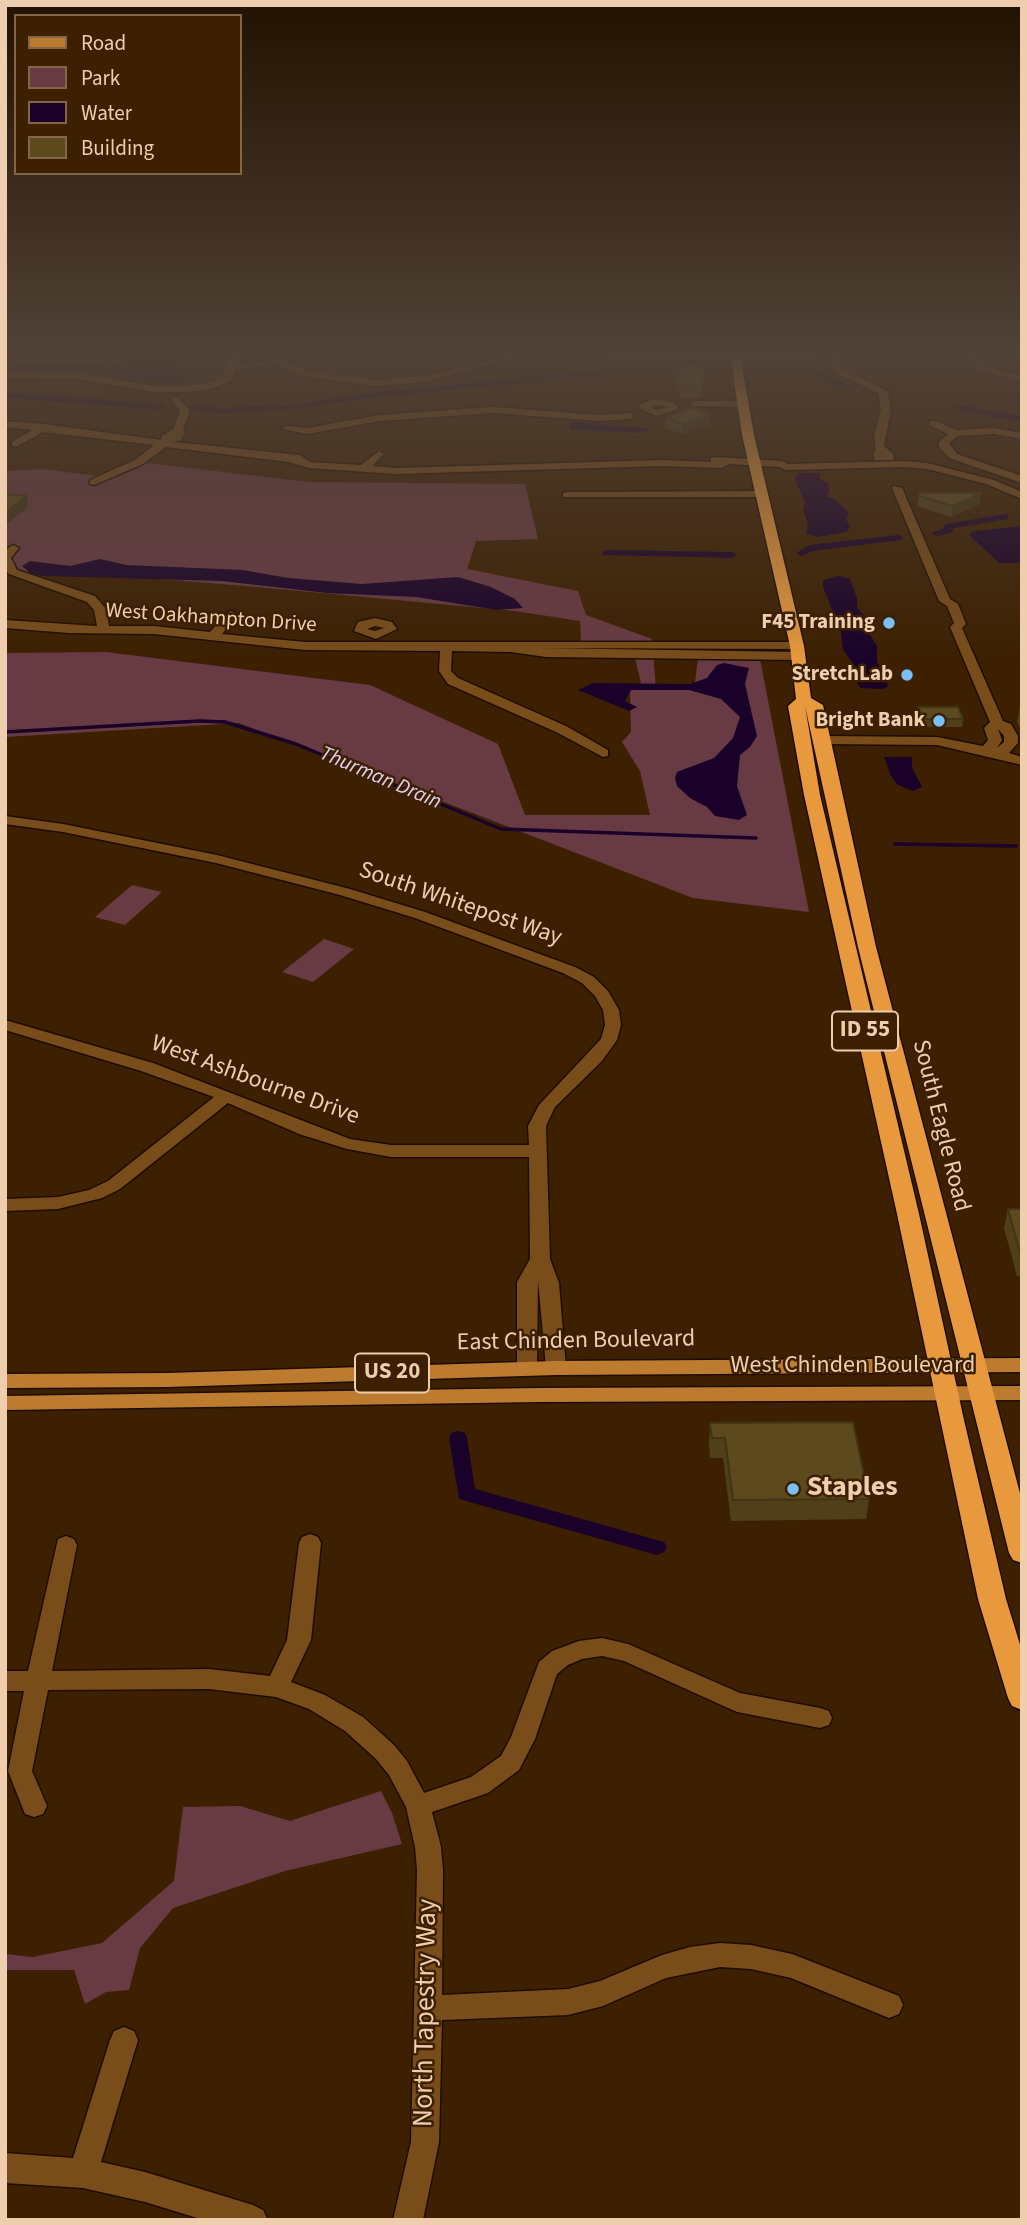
<!DOCTYPE html>
<html>
<head>
<meta charset="utf-8">
<style>
  body { margin:0 }
  #map { position:relative; width:1027px; height:2225px; overflow:hidden; background:#3d2000; font-family:"Source Sans 3",sans-serif }
  canvas { display:block }
  .frame { position:absolute; inset:0; border:7px solid #eeceaf; pointer-events:none }
  .legend { position:absolute; left:14px; top:14px; width:228px; height:161px; box-sizing:border-box; background:#3d2000; border:2px solid #846646; margin:0; padding:9px 12px; list-style:none; font-size:21px; color:#eeceaf }
  .legend li { display:flex; align-items:center; gap:14px; height:35px }
  .legend b { width:35px; border:2px solid #846646 }
</style>
</head>
<body>
<div id="map">
<canvas width="1027" height="2225"></canvas>
<div class="frame"></div>
<ul class="legend">
<li><b style="height:9px;background:#bc7b2f"></b>Road</li>
<li><b style="height:19px;background:#683a44"></b>Park</li>
<li><b style="height:19px;background:#19012a"></b>Water</li>
<li><b style="height:19px;background:#5c4a1e"></b>Building</li>
</ul>
</div>
<script>
const ctx = document.querySelector('canvas').getContext('2d');
ctx.lineJoin = 'round';
function fill(path, color) { ctx.fillStyle = color; ctx.fill(path, 'evenodd'); }
const toPath = rows => new Path2D(rows.map(r => 'M' + r).join(''));
function stroke(path, color, width, dash) { ctx.strokeStyle = color; ctx.lineWidth = width; ctx.lineCap = dash ? 'butt' : 'round'; ctx.setLineDash(dash || []); ctx.stroke(path); }
function label(font, color, halo, rows, align = 'center') {
  ctx.font = font + ' "Source Sans 3",sans-serif'; ctx.lineWidth = 5; ctx.setLineDash([]); ctx.textBaseline = 'middle'; ctx.strokeStyle = halo; ctx.fillStyle = color; for (const [text, x, y, turn = 0] of rows) {
    ctx.save(); ctx.translate(x, y); ctx.rotate((+turn || 0) * Math.PI / 180); ctx.textAlign = isNaN(turn) ? turn : align; if (halo) ctx.strokeText(text, 0, 0); ctx.fillText(text, 0, 0); ctx.restore();
  }
}
const green = toPath([
  [148,463,308,482,525,484,538,539,476,541,467,569,578,591,586,615,652,639,656,690,695,683,698,658,760,659,809,912,693,898,239,723,5,737,5,653,106,652,370,685,498,744,525,815,650,815,640,771,622,742,631,732,630,691,641,683,631,641,581,642,580,621,515,611,257,587,160,579,5,573,5,471,41,469,115,478],
  [132,885,162,892,125,925,95,917],
  [324,939,354,949,313,982,282,972],
  [381,1791,392,1813,402,1844,285,1871,173,1908,140,1948,129,1990,106,1992,85,2004,74,1970,5,1970,5,1954,33,1957,102,1943,174,1881,183,1807,240,1806,290,1821]
]);
const water = toPath([
  [173,359,179,361,185,379,182,381,165,383,80,371,5,372,5,362,51,365],
  [577,422,646,428,650,430,641,433,571,430,569,424],
  [798,473,820,473,820,479,828,483,829,493,826,496,835,499,849,513,846,519,850,527,847,532,818,537,806,534,808,525,803,509,805,503,795,479],
  [1022,526,1022,563,999,563,969,535,974,531],
  [100,559,126,565,243,570,288,578,362,584,458,577,491,587,515,599,523,608,497,610,416,597,327,593,222,581,45,576,31,574,22,566,30,561,70,566],
  [839,576,850,579,857,598,857,607,865,617,866,628,877,646,877,662,887,682,888,686,884,689,861,688,853,678,853,663,843,650,841,632,823,587,823,580],
  [724,663,749,668,745,684,757,736,750,747,740,755,737,786,747,815,739,820,715,816,707,807,690,798,677,786,675,778,677,772,714,758,733,738,740,717,721,699,689,690,631,690,625,701,637,707,629,711,578,690,593,683,690,684,707,678,717,665],
  [884,757,912,757,912,768,922,787,913,791,898,785,891,776]
]);
const stream = toPath([
  [5,732,200,721,225,722,296,744,501,829,756,838],
  [895,844,1016,846]
]);
const canal = toPath([
  [705,361,709,363,708,365,372,398,283,410,279,407,372,392,705,361],
  [773,362,804,364,853,388,846,390,800,368,770,367,770,363,773,362],
  [5,392,161,404,165,407,161,410,5,398,5,392],
  [274,405,278,408,277,410,221,414,191,409,195,406,221,408,274,405],
  [959,405,1022,416,1022,422,956,410,956,406,959,405],
  [1005,514,1008,515,1008,519,954,528,951,533,936,536,931,533,943,529,946,524,1005,514],
  [898,535,902,536,902,540,813,551,801,556,796,553,810,545,898,535],
  [607,550,732,552,737,555,732,558,603,555,603,551,607,550],
  [458,1431,465,1433,467,1438,475,1489,664,1542,667,1547,664,1552,657,1555,459,1499,449,1438,451,1433,458,1431]
]);
const minor = toPath([
  [230,354,240,354,236,364,273,360,277,356,308,371,376,380,425,376,514,354,529,354,425,382,376,386,306,377,279,365,236,369,231,381,211,389,184,392,155,392,78,379,5,378,5,372,78,373,155,386,184,386,209,383,224,377,226,359,230,354],
  [588,354,815,354,820,357,815,360,629,359,593,357,588,354],
  [837,354,848,354,840,360,841,369,888,391,891,409,884,446,893,454,894,460,875,460,873,454,876,451,874,436,881,409,878,393,833,372,830,359,837,354],
  [963,354,973,354,987,367,1022,376,1022,382,981,371,963,354],
  [176,397,190,410,183,430,185,433,181,440,174,442,300,455,310,462,361,465,379,451,384,454,372,466,396,468,662,460,711,462,711,458,715,457,782,461,788,464,904,461,927,463,994,480,1022,492,1022,499,986,484,927,469,904,467,786,470,779,467,729,464,722,468,662,466,396,474,309,468,289,462,166,447,143,464,94,485,90,484,90,480,135,460,154,445,43,432,16,447,12,446,12,442,32,430,5,427,5,421,44,424,161,440,162,436,174,428,180,410,171,400,176,397],
  [656,399,675,403,679,409,656,416,638,408,642,403,656,399],
  [656,405,668,407,657,410,649,407,656,405],
  [694,401,742,401,747,404,742,407,691,406,691,402,694,401],
  [493,407,599,415,630,413,635,416,630,419,599,421,493,413,380,421,307,434,282,429,287,426,307,428,380,415,493,407],
  [929,421,937,421,956,430,993,428,1022,433,1022,439,993,434,958,436,949,443,957,454,1022,476,1022,483,949,458,939,447,939,442,948,434,929,425,929,421],
  [893,486,902,488,950,599,958,604,966,624,962,628,1003,721,1011,724,1018,736,1018,743,1009,753,1022,757,1022,765,937,745,822,744,815,740,822,736,937,737,983,746,988,740,984,728,990,722,950,627,954,623,947,606,939,601,892,488,893,486],
  [998,729,1004,736,1004,742,997,748,1002,740,998,729],
  [567,492,763,491,768,494,763,497,563,497,563,493,567,492],
  [13,545,19,548,11,558,17,570,95,596,106,609,109,626,154,626,210,632,228,612,232,611,238,615,222,634,305,642,797,642,803,646,801,649,540,648,799,652,805,656,799,660,546,657,511,652,452,651,451,671,458,678,566,726,608,750,608,756,603,757,556,732,448,684,439,671,440,651,305,650,154,634,69,633,5,628,5,620,97,626,94,610,87,602,9,574,5,570,5,550,13,545],
  [375,618,392,622,397,629,376,639,354,631,358,622,375,618],
  [375,626,384,628,375,631,367,629,375,626],
  [5,816,63,824,217,855,350,889,425,912,575,967,594,977,608,991,619,1010,621,1025,617,1040,602,1061,555,1107,546,1126,550,1259,559,1283,566,1368,563,1373,556,1375,549,1373,546,1368,538,1280,537,1368,534,1373,527,1375,520,1373,517,1368,517,1282,530,1259,529,1157,391,1157,347,1149,299,1134,228,1103,120,1189,102,1198,58,1209,5,1211,5,1199,58,1197,89,1190,108,1181,214,1097,141,1071,5,1030,5,1020,153,1063,350,1139,391,1145,529,1145,528,1126,539,1105,601,1039,605,1025,603,1010,595,996,582,983,563,973,415,918,340,895,216,863,63,832,5,824,5,816],
  [310,1534,318,1537,321,1543,311,1640,291,1682,325,1695,363,1717,394,1745,407,1761,424,1793,471,1777,501,1756,511,1737,539,1662,552,1651,579,1641,602,1638,628,1644,740,1693,820,1708,829,1711,832,1718,829,1725,820,1728,737,1712,624,1661,602,1656,582,1659,568,1665,557,1674,535,1739,519,1770,488,1793,432,1812,441,1847,443,1870,442,1995,568,1989,600,1981,662,1955,690,1947,720,1943,751,1945,792,1954,899,1996,903,2005,899,2014,889,2018,791,1978,751,1969,720,1967,666,1978,603,2006,568,2015,442,2020,439,2142,423,2220,393,2220,411,2142,417,1870,415,1847,406,1807,389,1775,376,1759,345,1731,309,1709,276,1697,209,1689,48,1690,32,1771,47,1806,43,1814,34,1817,25,1814,8,1771,24,1691,5,1691,5,1671,28,1671,58,1539,66,1536,74,1539,77,1545,52,1671,209,1669,270,1676,287,1640,299,1543,302,1537,310,1534],
  [124,2027,134,2031,138,2040,101,2162,145,2172,253,2205,263,2210,268,2220,204,2220,145,2202,83,2188,5,2183,5,2153,73,2158,110,2040,114,2031,124,2027]
]);
const major = toPath([
  [1022,1358,1022,1372,556,1375,167,1387,5,1388,5,1374,167,1373,556,1361,1022,1358],
  [1022,1386,1022,1400,540,1402,5,1410,5,1396,540,1388,1022,1386]
]);
const highway = toPath([
  [730,354,740,354,754,435,804,646,811,698,823,705,876,947,1022,1501,1022,1563,1013,1560,1009,1553,858,947,805,706,820,795,919,1214,964,1420,1006,1599,1022,1651,1022,1710,1012,1706,1008,1698,978,1599,897,1214,804,795,788,706,796,699,790,646,742,435,730,354]
]);
const wall = toPath([
  [704,366,701,398,680,398,680,394,677,393,677,384],
  [665,418,710,424,682,434,665,428],
  [919,493,980,504,951,517,917,506],
  [1020,706,1022,706,1022,732,1017,722],
  [918,707,963,719,962,727,921,727,917,715],
  [1008,1209,1022,1209,1022,1276,1017,1276,1004,1228],
  [710,1423,869,1499,866,1519,731,1521,723,1458,710,1458,709,1443]
]);
const shadedWall = toPath([
  [711,414,710,424,682,434,682,424],
  [981,493,980,504,951,517,953,506],
  [27,496,28,507,5,525,5,513]
]);
const building = toPath([
  [680,363,704,366,702,389,680,388,681,384,677,384,680,363],
  [692,408,711,414,682,424,665,418,692,408],
  [919,493,981,493,953,506,919,496,919,493],
  [5,494,27,496,5,513,5,494],
  [918,707,958,707,963,719,922,719,918,707],
  [1008,1209,1022,1209,1022,1256,1021,1256,1008,1209],
  [853,1422,869,1499,733,1500,725,1438,712,1438,710,1423,853,1422]
]);
const markers = [
  [889,623,7,"#7cbef9"],
  [907,675,7,"#7cbef9"],
  [939,721,7,"#7cbef9"],
  [793,1489,7,"#7cbef9"]
];
const farStreetnames = [
  ["West Oakhampton Drive",211,619,4]
];
const farPoinames = [
  ["F45 Training",875,623],
  ["StretchLab",893,675],
  ["Bright Bank",925,721]
];
const farWaternames = [
  ["Thurman Drain",380,779,23]
];
const shields = [
  [865,1031,66],
  [392,1373,74]
];
const shieldNames = [
  ["ID 55",865,1031],
  ["US 20",392,1373]
];
const streetNames = [
  ["South Whitepost Way",460,905,19],
  ["West Ashbourne Drive",255,1081,20],
  ["South Eagle Road",940,1126,76],
  ["East Chinden Boulevard",576,1342,-1],
  ["West Chinden Boulevard",853,1367]
];
const nearPoinames = [
  ["Staples",807,1489]
];
const nearStreetnames = [
  ["North Tapestry Way",427,2013,-89]
];
fill(green, '#683a44');
fill(water, '#19012a');
stroke(stream, '#19012a', 3.5);
fill(canal, '#19012a');
stroke(minor, '#1e0c00', 3);
stroke(major, '#1e0c00', 3);
stroke(highway, '#1e0c00', 3);
fill(minor, '#794d1a');
fill(major, '#bc7b2f');
fill(highway, '#e8993d');
fill(wall, '#4f401a');
fill(shadedWall, '#403415');
fill(building, '#5c4a1e');
stroke(building, '#403415', 2);
const sky = ctx.createLinearGradient(0, 0, 0, 665);
sky.addColorStop(0, '#221200');
sky.addColorStop(0.53, '#514237');
sky.addColorStop(1, '#51423700');
ctx.fillStyle = sky;
ctx.fillRect(0, 0, 1027, 665);
for (const [x, y, r, color] of markers) { const dot = new Path2D(); dot.arc(x, y, r, 0, 2 * Math.PI); ctx.fillStyle = color; ctx.fill(dot); stroke(dot, '#3d2000', 2.5); }
label('21px', '#eeceaf', '#3d2000', farStreetnames);
label('bold 21px', '#eeceaf', '#3d2000', farPoinames, 'right');
label('italic 21px', '#e0cff4', '#3d2000', farWaternames);
for (const [x, y, w] of shields) { const box = new Path2D(); box.roundRect(x - w / 2, y - 19.5, w, 39, 5); ctx.fillStyle = '#3d2000'; ctx.fill(box); stroke(box, '#eeceaf', 2); }
label('bold 23px', '#eeceaf', null, shieldNames);
label('24px', '#eeceaf', '#3d2000', streetNames);
label('bold 28px', '#eeceaf', '#3d2000', nearPoinames, 'left');
label('28px', '#eeceaf', '#3d2000', nearStreetnames);
</script>
</body>
</html>
